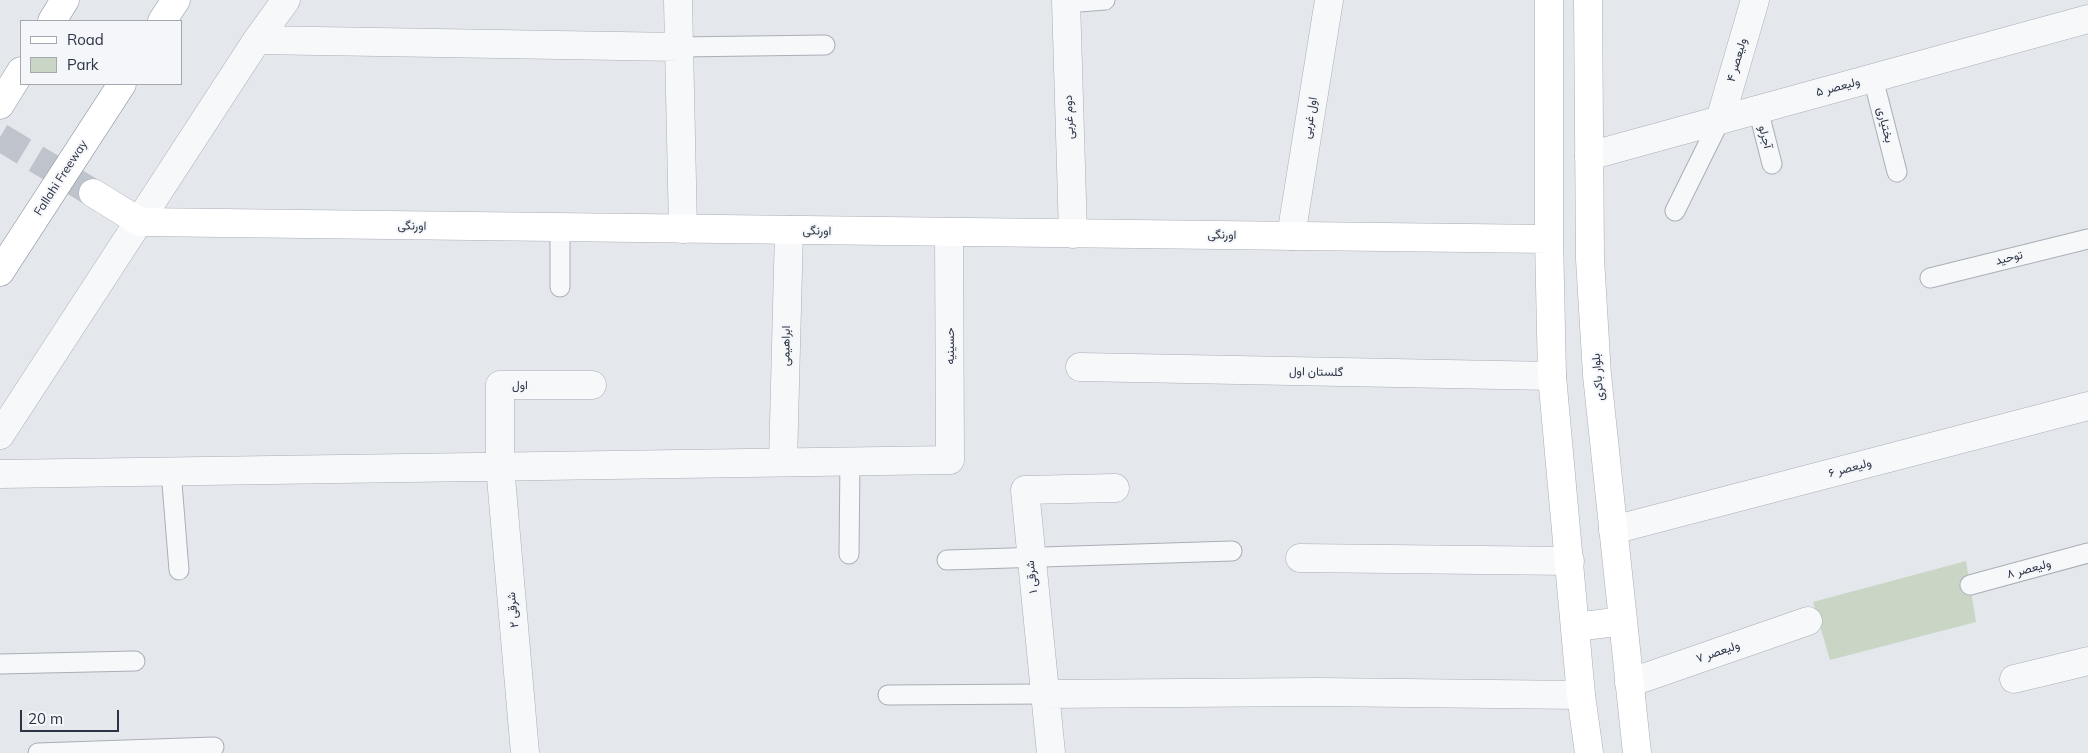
<!DOCTYPE html>
<html>
<head>
<meta charset="utf-8">
<style>
  body { margin:0 }
  #map { position:relative; width:2088px; height:753px; overflow:hidden; background:#e4e7ec; font-family:Mulish,sans-serif }
  canvas { display:block }
  .legend { position:absolute; left:20px; top:20px; width:162px; height:65px; box-sizing:border-box; background:#f4f6f9; border:1px solid #a4a8b1; margin:0; padding:6px 9px; list-style:none; font-size:15px; color:#2b3445 }
  .legend li { display:flex; align-items:center; gap:10px; height:25px }
  .legend b { width:25px; border:1px solid #a4a8b1 }
  .scale { position:absolute; left:20px; top:710px; width:99px; height:22px; box-sizing:border-box; border:2px solid #2b3445; border-top:0; padding-left:6px; font-size:15px; line-height:18px; white-space:nowrap; color:#2b3445; -webkit-text-stroke:4px #f4f6f9; paint-order:stroke }
</style>
</head>
<body>
<div id="map">
<canvas width="2088" height="753"></canvas>
<ul class="legend">
<li><b style="height:6px;background:#fff"></b>Road</li>
<li><b style="height:14px;background:#c9d6c5"></b>Park</li>
</ul>
<div class="scale">20 m</div>
</div>
<script>
const ctx = document.querySelector('canvas').getContext('2d');
ctx.lineJoin = 'round';
function fill(path, color) { ctx.fillStyle = color; ctx.fill(path, 'evenodd'); }
const toPath = rows => new Path2D(rows.map(r => 'M' + r).join(''));
function stroke(path, color, width, dash) { ctx.strokeStyle = color; ctx.lineWidth = width; ctx.lineCap = dash ? 'butt' : 'round'; ctx.setLineDash(dash || []); ctx.stroke(path); }
function label(font, color, halo, rows, align = 'center') {
  ctx.font = font + ' Mulish,Vazirmatn,sans-serif'; ctx.lineWidth = 4; ctx.setLineDash([]); ctx.textBaseline = 'middle'; ctx.strokeStyle = halo; ctx.fillStyle = color; for (const [text, x, y, turn = 0] of rows) {
    ctx.save(); ctx.translate(x, y); ctx.rotate((+turn || 0) * Math.PI / 180); ctx.textAlign = isNaN(turn) ? turn : align; if (halo) ctx.strokeText(text, 0, 0); ctx.fillText(text, 0, 0); ctx.restore();
  }
}
const green = toPath([
  [1966,561,1976,622,1830,660,1813,602]
]);
const secondaryTunnel = toPath([
  [0,137,93,193]
]);
const lane = toPath([
  [1066,3,1105,0],
  [679,47,825,45],
  [1873,78,1897,172],
  [1758,109,1772,164],
  [1675,211,1720,120],
  [560,227,560,287],
  [1930,278,2088,239],
  [171,471,179,570],
  [849,554,850,461],
  [947,560,1232,551],
  [1970,585,2088,553],
  [0,664,135,661],
  [888,695,1045,694],
  [38,753,214,747]
]);
const street = toPath([
  [678,0,683,229],
  [1066,0,1073,234],
  [257,40,679,47],
  [1720,120,1755,0],
  [1589,156,2088,19],
  [1291,236,1329,0],
  [1080,367,1552,376],
  [0,435,257,40,286,0],
  [783,462,789,230],
  [0,474,950,460,949,232],
  [1613,530,2088,406],
  [1300,558,1570,561],
  [2014,679,2088,661],
  [1629,683,1808,621],
  [1045,694,1318,692,1581,695],
  [525,753,500,466,500,385,592,385],
  [1051,753,1025,490,1115,488]
]);
const secondary = toPath([
  [1549,0,1549,239,1552,376,1581,695,1589,753],
  [1588,0,1590,259,1597,375,1637,753],
  [93,193,140,222,1549,239],
  [1576,627,1623,621]
]);
const highway = toPath([
  [52,21,65,0],
  [162,21,176,0],
  [0,105,21,71],
  [0,272,122,84]
]);
const streetNames = [
  ["ولیعصر ۴",1737,60,-74],
  ["ولیعصر ۵",1838,87,-15],
  ["دوم غربی",1069,117,-92],
  ["اول غربی",1310,118,-81],
  ["بختیاری",1885,125,76],
  ["آجرلو",1765,137,76],
  ["Fallahi Freeway",61,178,-57],
  ["اورنگی",412,226,1],
  ["اورنگی",817,231,1],
  ["اورنگی",1222,235,1],
  ["توحید",2009,258,-14],
  ["ابراهیمی",786,346,-89],
  ["حسینیه",950,346,-90],
  ["گلستان اول",1316,372,1],
  ["بلوار باکری",1598,377,-95],
  ["اول",520,385],
  ["ولیعصر ۶",1850,468,-15],
  ["ولیعصر ۸",2029,569,-15],
  ["۱ شرقی",1032,577,-96],
  ["۲ شرقی",513,610,-95],
  ["ولیعصر ۷",1718,652,-19]
];
fill(green, '#c9d6c5');
stroke(secondaryTunnel, '#bfc3cb', 28, [28, 14]);
stroke(lane, '#a9aeb7', 21);
stroke(street, '#a9aeb7', 29);
stroke(secondary, '#a9aeb7', 29);
stroke(highway, '#8b94a3', 29);
stroke(lane, '#f7f8fa', 19);
stroke(street, '#f7f8fa', 28);
stroke(secondary, '#fff', 28);
stroke(highway, '#fff', 28);
label('12px', '#2b3445', '#f4f6f9', streetNames);
</script>
</body>
</html>
